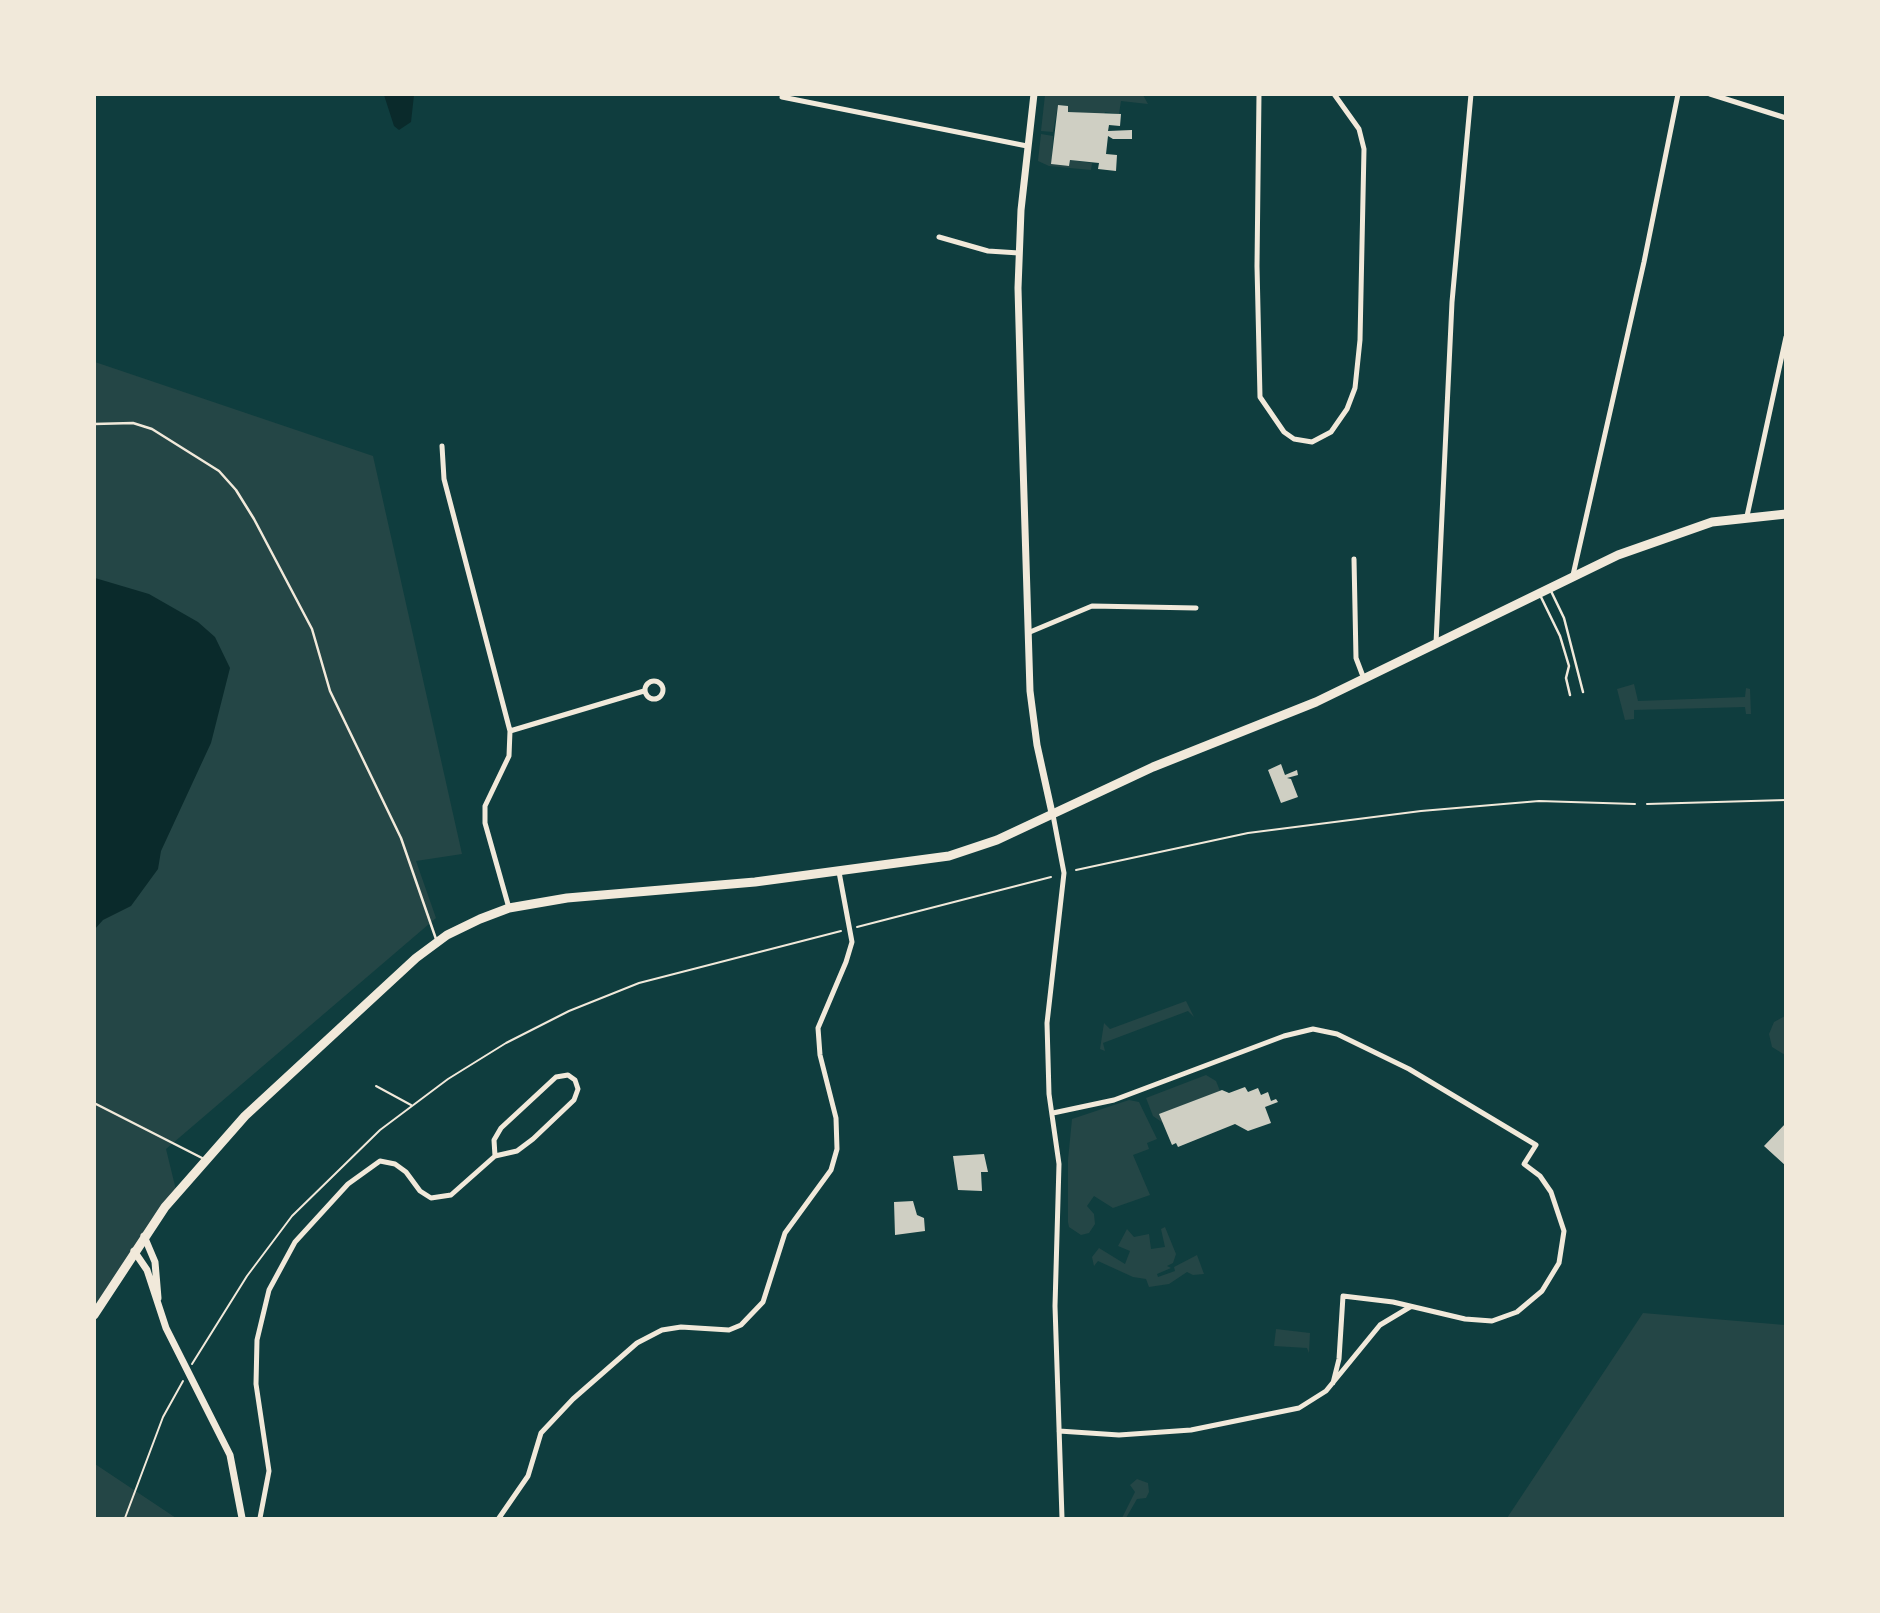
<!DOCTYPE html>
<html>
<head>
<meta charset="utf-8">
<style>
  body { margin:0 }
  #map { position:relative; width:1880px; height:1613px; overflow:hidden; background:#0f3d3e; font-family:"PT Sans",sans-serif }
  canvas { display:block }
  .frame { position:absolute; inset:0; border:96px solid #f1e9da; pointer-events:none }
</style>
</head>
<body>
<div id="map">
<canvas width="1880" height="1613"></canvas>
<div class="frame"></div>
</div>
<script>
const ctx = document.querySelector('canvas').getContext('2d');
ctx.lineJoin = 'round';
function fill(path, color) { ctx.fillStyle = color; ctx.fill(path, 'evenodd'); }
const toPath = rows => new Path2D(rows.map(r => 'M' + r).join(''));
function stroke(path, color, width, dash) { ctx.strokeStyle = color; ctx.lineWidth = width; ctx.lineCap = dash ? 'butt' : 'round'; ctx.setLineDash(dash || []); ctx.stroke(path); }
const green = toPath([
  [1045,95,1143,95,1148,104,1121,101,1119,114,1105,112,1104,115,1068,112,1068,106,1058,105,1053,132,1041,131],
  [1041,134,1053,136,1052,164,1069,166,1070,160,1092,163,1091,170,1049,166,1038,161],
  [95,362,373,456,462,854,416,861,436,918,166,1149,176,1190,95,1320],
  [1634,684,1638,701,1745,697,1746,688,1750,689,1751,714,1746,714,1745,707,1634,710,1634,719,1625,720,1617,689],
  [1186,1001,1194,1017,1188,1011,1103,1043,1105,1051,1100,1049,1104,1023,1110,1029],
  [1785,1016,1786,1016,1785,1055,1772,1047,1769,1034,1774,1022],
  [1206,1075,1216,1081,1220,1091,1160,1114,1163,1123,1153,1116,1146,1098],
  [1129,1100,1139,1102,1157,1139,1147,1143,1149,1149,1133,1155,1150,1195,1113,1208,1094,1196,1087,1206,1094,1214,1095,1224,1089,1233,1081,1235,1069,1227,1068,1222,1068,1160,1072,1119],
  [1165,1227,1176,1254,1173,1263,1167,1266,1171,1268,1157,1274,1158,1277,1175,1271,1174,1267,1197,1255,1204,1274,1193,1275,1187,1272,1169,1284,1149,1287,1146,1279,1133,1277,1098,1261,1094,1266,1092,1257,1099,1248,1125,1264,1130,1251,1118,1246,1127,1229,1134,1237,1149,1234,1151,1249,1165,1247,1161,1229],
  [1643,1313,1785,1325,1785,1518,1507,1518],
  [1276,1329,1310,1333,1309,1353,1307,1348,1274,1346],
  [95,1464,176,1518,95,1518],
  [1137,1479,1148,1483,1149,1492,1146,1498,1137,1499,1126,1518,1122,1518,1135,1492,1130,1485]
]);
const water = toPath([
  [384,95,414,95,411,122,399,130,394,126],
  [95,578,149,594,198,622,215,637,230,668,211,743,161,851,158,869,131,906,103,920,95,929]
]);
const building = toPath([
  [1058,105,1068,106,1068,112,1121,114,1120,126,1109,125,1108,131,1132,130,1132,139,1113,139,1108,136,1106,154,1117,155,1116,171,1098,169,1099,163,1070,160,1069,166,1051,164],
  [1281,764,1285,775,1297,770,1298,775,1287,778,1291,779,1298,797,1281,803,1268,770],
  [1245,1087,1248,1092,1258,1088,1261,1095,1268,1092,1271,1101,1276,1099,1278,1102,1265,1107,1271,1123,1248,1131,1235,1124,1178,1147,1176,1143,1172,1145,1159,1114,1222,1090,1229,1093],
  [1786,1123,1786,1166,1764,1146],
  [984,1154,988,1172,981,1172,982,1191,958,1190,953,1156],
  [913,1201,917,1215,924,1218,925,1231,895,1235,894,1202]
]);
const path = toPath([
  [1647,804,1786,800],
  [1076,870,1248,833,1421,811,1539,801,1635,804],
  [857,927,1051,877],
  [376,1086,411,1105],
  [192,1364,247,1276,292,1216,380,1130,448,1079,506,1043,569,1011,639,983,841,931],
  [125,1518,163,1417,183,1381]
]);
const service = toPath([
  [94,424,133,423,152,429,219,471,236,490,254,519,312,629,330,691,401,838,436,939],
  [1550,589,1564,618,1583,692],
  [1540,595,1560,636,1569,666,1566,678,1570,695],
  [94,1103,204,1159]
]);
const minor = toPath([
  [1259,94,1257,266,1260,397,1284,432,1294,439,1312,442,1331,432,1347,409,1355,388,1360,340,1364,149,1359,129,1334,94],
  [1710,94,1786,118],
  [782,97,1027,146],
  [939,237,988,251,1019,253],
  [442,446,444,479,510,731,509,756,485,806,485,823,509,908],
  [1747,516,1786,337],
  [1354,559,1356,658,1364,679],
  [1573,575,1644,262,1678,94],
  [1030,632,1092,606,1196,608],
  [1436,643,1452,302,1471,94],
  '645 690a9 9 0 1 1 18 0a9 9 0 1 1-18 0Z',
  [510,731,644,691],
  [1053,815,1064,873,1047,1023,1049,1094,1059,1164,1055,1306,1062,1518],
  [1053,1113,1114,1100,1284,1036,1313,1029,1337,1034,1409,1069,1536,1145,1524,1164,1540,1176,1551,1192,1564,1231,1559,1263,1542,1291,1517,1312,1492,1321,1465,1319,1393,1302,1343,1296,1339,1359,1333,1383],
  [1059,1431,1119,1435,1191,1430,1299,1408,1326,1391,1380,1325,1410,1307],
  [260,1518,269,1471,256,1384,257,1340,269,1290,295,1242,348,1184,380,1161,395,1164,406,1172,420,1191,431,1198,451,1195,495,1156,517,1151,533,1139,574,1100,578,1089,575,1080,568,1075,556,1077,501,1128,494,1140,495,1156],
  [499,1518,528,1476,541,1433,573,1399,637,1343,662,1330,681,1327,729,1330,741,1325,763,1302,785,1233,831,1170,837,1149,836,1118,820,1055,818,1028,846,962,852,942,839,872]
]);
const secondary = toPath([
  [1034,94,1021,210,1018,288,1021,399,1030,691,1037,745,1052,813],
  [144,1236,155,1262,158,1298],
  [134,1251,147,1270,166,1328,230,1455,242,1518]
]);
const trunk = toPath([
  [94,1315,165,1207,245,1116,416,958,447,935,480,919,509,908,567,898,755,882,949,856,997,840,1153,767,1316,702,1618,555,1712,522,1786,514]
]);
fill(green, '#244646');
fill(water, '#0a2a2b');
fill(building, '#cfcfc3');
stroke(path, '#f1e9da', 2);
stroke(service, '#f1e9da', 2.5);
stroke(minor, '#f1e9da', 5);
stroke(secondary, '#f1e9da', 7);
stroke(trunk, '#f1e9da', 9);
</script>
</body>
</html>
